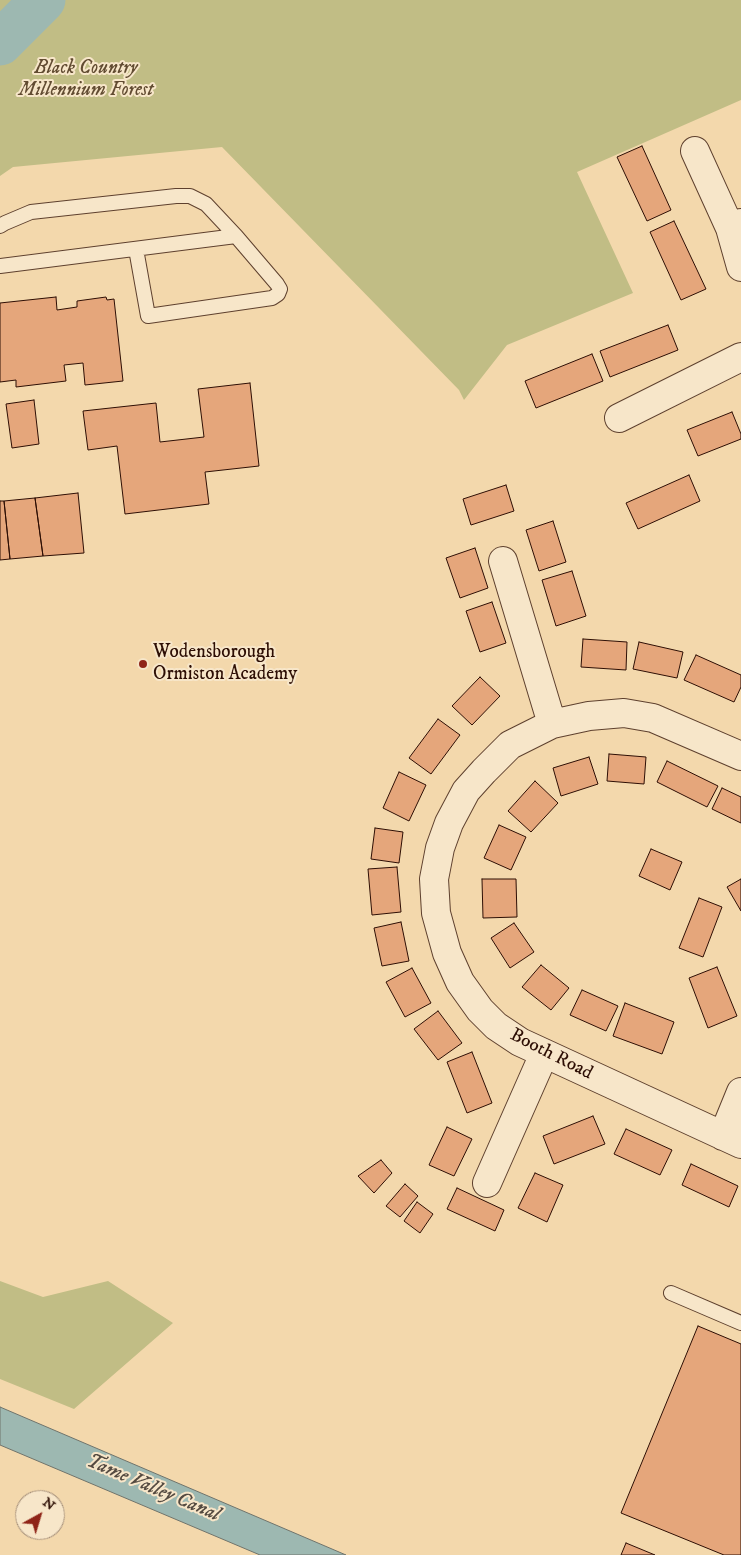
<!DOCTYPE html>
<html>
<head>
<meta charset="utf-8">
<style>
  body { margin:0 }
  #map { position:relative; width:741px; height:1555px; overflow:hidden; background:#f3d8ac; font-family:"IM FELL DW Pica",serif }
  canvas { display:block }
  .north { position:absolute; left:15px; top:1490px; width:50px; height:50px; box-sizing:border-box; background:#f7e6c9; border:1px solid #a6907a; border-radius:50%; rotate:39deg; font-size:14px; font-weight:700; line-height:20px; text-align:center; color:#2d0e04 }
  .north::after { content:''; display:block; margin:auto; width:18px; height:22px; background:#8f2418; clip-path:polygon(50% 0,100% 100%,50% 72%,0 100%) }
</style>
</head>
<body>
<div id="map">
<canvas width="741" height="1555"></canvas>
<div class="north">N</div>
</div>
<script>
const ctx = document.querySelector('canvas').getContext('2d');
ctx.lineJoin = 'round';
function fill(path, color) { ctx.fillStyle = color; ctx.fill(path, 'evenodd'); }
const toPath = rows => new Path2D(rows.map(r => 'M' + r).join(''));
function stroke(path, color, width, dash) { ctx.strokeStyle = color; ctx.lineWidth = width; ctx.lineCap = dash ? 'butt' : 'round'; ctx.setLineDash(dash || []); ctx.stroke(path); }
function label(font, color, halo, rows, align = 'center') {
  ctx.font = font + ' "IM FELL DW Pica",serif'; ctx.lineWidth = 4; ctx.setLineDash([]); ctx.textBaseline = 'middle'; ctx.strokeStyle = halo; ctx.fillStyle = color; for (const [text, x, y, turn = 0] of rows) {
    ctx.save(); ctx.translate(x, y); ctx.rotate((+turn || 0) * Math.PI / 180); ctx.textAlign = isNaN(turn) ? turn : align; if (halo) ctx.strokeText(text, 0, 0); ctx.fillText(text, 0, 0); ctx.restore();
  }
}
const green = toPath([
  [0,0,741,0,741,100,577,172,633,293,507,345,464,400,459,390,222,147,13,167,0,176],
  [0,1281,43,1297,108,1281,173,1323,74,1409,0,1379]
]);
const water = toPath([
  [0,1407,346,1555,260,1555,0,1445,0,1407]
]);
const river = toPath([
  [0,43,43,0]
]);
const building = toPath([
  [642,146,671,210,647,221,617,157,642,146],
  [674,221,706,289,681,300,650,232,674,221],
  [56,297,57,310,77,307,77,301,106,297,107,300,114,299,123,381,85,385,83,363,64,365,66,381,16,387,16,380,0,382,0,303,56,297],
  [668,325,678,350,610,377,600,351,668,325],
  [592,354,603,381,536,408,525,381,592,354],
  [250,383,259,466,205,472,209,504,125,514,117,446,88,450,83,411,156,403,160,442,204,437,198,389,250,383],
  [34,400,39,444,12,448,6,404,34,400],
  [732,412,741,434,741,439,698,456,687,430,732,412],
  [689,475,700,501,638,529,626,503,689,475],
  [506,485,514,511,471,525,463,499,506,485],
  [78,493,84,553,43,556,35,498,78,493],
  [35,498,43,556,10,559,4,501,35,498],
  [0,501,4,501,10,559,0,560,0,501],
  [553,521,566,562,539,571,526,530,553,521],
  [475,548,488,588,460,598,446,558,475,548],
  [572,571,586,616,556,626,542,580,572,571],
  [492,602,506,643,480,652,466,611,492,602],
  [583,639,627,642,626,670,581,667,583,639],
  [639,642,683,652,677,678,633,669,639,642],
  [696,655,741,675,741,687,734,702,684,680,696,655],
  [480,677,500,696,472,725,452,706,480,677],
  [438,719,460,735,431,774,409,758,438,719],
  [609,754,646,757,644,784,607,781,609,754],
  [589,757,598,784,561,796,553,768,589,757],
  [667,761,718,786,707,807,657,782,667,761],
  [399,772,426,785,409,821,383,808,399,772],
  [535,781,558,803,531,832,508,811,535,781],
  [722,788,741,797,741,823,712,809,722,788],
  [499,825,526,837,511,870,484,858,499,825],
  [375,828,403,832,399,863,371,859,375,828],
  [651,849,682,862,670,890,639,876,651,849],
  [397,867,401,912,372,915,368,869,397,867],
  [482,879,516,879,517,917,483,918,482,879],
  [741,879,741,911,727,887,741,879],
  [699,898,722,907,703,957,679,948,699,898],
  [401,922,409,961,382,966,374,928,401,922],
  [514,923,534,952,510,968,491,938,514,923],
  [541,965,569,988,551,1010,522,987,541,965],
  [717,967,737,1016,708,1028,689,978,717,967],
  [412,968,431,1003,405,1017,386,982,412,968],
  [582,990,618,1006,606,1031,570,1015,582,990],
  [625,1003,674,1022,662,1054,613,1036,625,1003],
  [438,1011,462,1043,438,1060,414,1029,438,1011],
  [472,1052,492,1103,467,1113,447,1062,472,1052],
  [593,1116,605,1144,554,1164,543,1136,593,1116],
  [447,1127,472,1139,454,1176,429,1165,447,1127],
  [626,1129,672,1150,660,1175,614,1154,626,1129],
  [381,1160,392,1173,374,1193,358,1176,381,1160],
  [691,1164,738,1186,729,1207,682,1185,691,1164],
  [535,1173,563,1185,547,1222,518,1208,535,1173],
  [405,1184,418,1196,400,1217,386,1206,405,1184],
  [457,1188,504,1210,495,1231,447,1209,457,1188],
  [417,1202,433,1214,420,1233,404,1221,417,1202],
  [698,1326,741,1344,741,1555,724,1555,621,1513,698,1326],
  [626,1543,655,1555,621,1555,626,1543]
]);
const lane = toPath([
  [0,226,5,223,31,212,176,196,190,196,206,204,236,236,277,284,280,289,278,294,272,298,148,316,136,249],
  [0,266,236,236],
  [671,1293,741,1323]
]);
const street = toPath([
  [695,151,730,228],
  [741,223,730,228,741,267],
  [619,418,741,357],
  [503,561,552,724],
  [741,756,653,718,624,713,589,716,552,724,510,745,484,771,466,791,449,823,440,848,434,879,436,913,447,953,460,982,480,1010,496,1026,520,1042,741,1144],
  [723,1136,741,1092],
  [487,1183,544,1054]
]);
const markers = [
  [143,664,5,"#8f2418"]
];
const parkNames = [
  ["Black Country",86,69],
  ["Millennium Forest",86,91]
];
const poiNames = [
  ["Wodensborough",153,653],
  ["Ormiston Academy",153,675]
];
const streetNames = [
  ["Booth Road",551,1055,27]
];
const waterNames = [
  ["Tame Valley Canal",153,1489,23]
];
fill(green, '#c1bd85');
fill(water, '#9db8b1');
stroke(water, '#70746c', 1);
stroke(river, '#9db8b1', 45);
fill(building, '#e5a67b');
stroke(building, '#2d0e04', 1);
stroke(lane, '#5e402e', 16);
stroke(street, '#5e402e', 30);
stroke(lane, '#f7e6c9', 14);
stroke(street, '#f7e6c9', 28);
for (const [x, y, r, color] of markers) { const dot = new Path2D(); dot.arc(x, y, r, 0, 2 * Math.PI); ctx.fillStyle = color; ctx.fill(dot); stroke(dot, '#f7e6c9', 2); }
label('italic 19px', '#614b31', '#f7e6c9', parkNames);
label('19px', '#2d0e04', '#f7e6c9', poiNames, 'left');
label('19px', '#2d0e04', '#f7e6c9', streetNames);
label('italic 20px', '#544a41', '#f7e6c9', waterNames);
</script>
</body>
</html>
